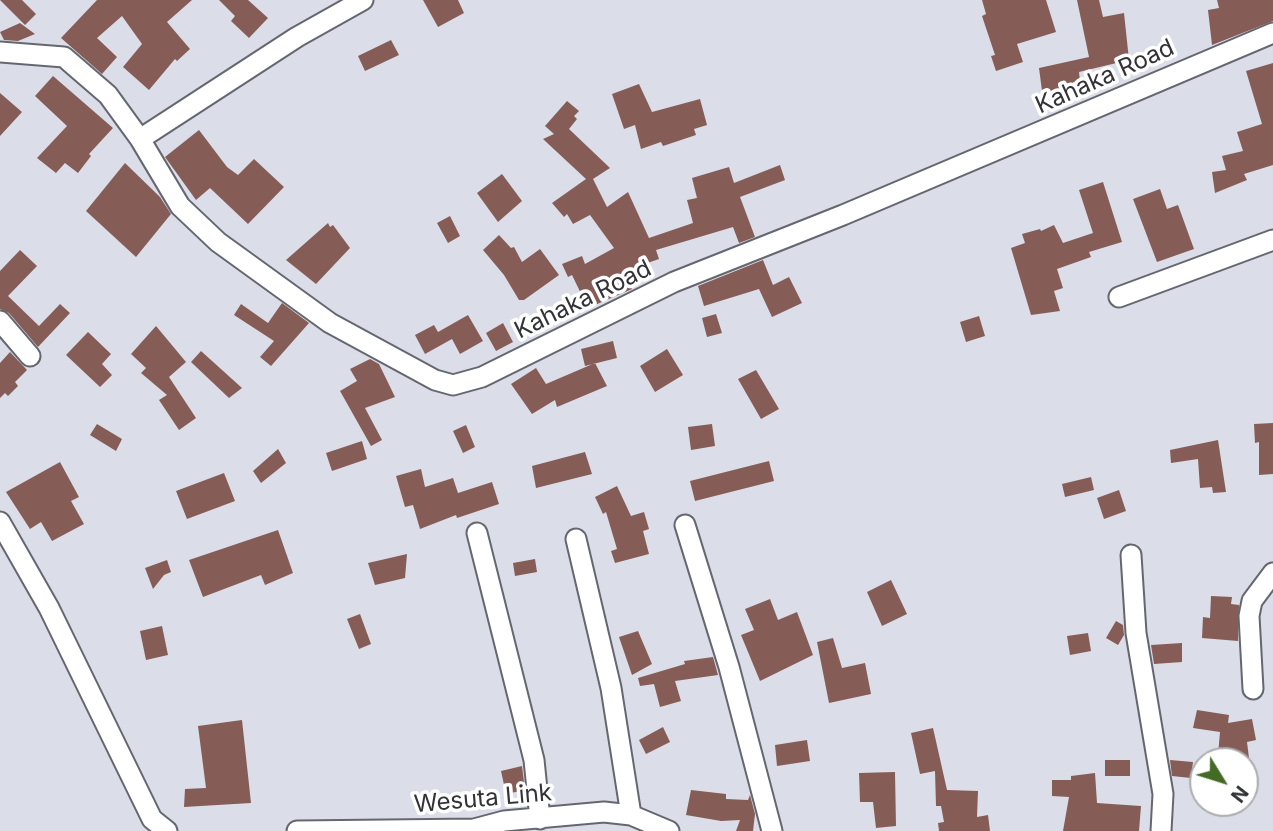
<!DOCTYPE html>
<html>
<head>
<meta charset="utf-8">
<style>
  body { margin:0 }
  #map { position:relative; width:1273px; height:831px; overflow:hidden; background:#dbdee8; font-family:Inter,sans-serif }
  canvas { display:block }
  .north { position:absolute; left:1189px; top:747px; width:70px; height:70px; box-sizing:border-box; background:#fff; border:2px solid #adadaf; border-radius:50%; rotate:128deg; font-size:19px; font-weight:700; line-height:28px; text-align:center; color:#323337 }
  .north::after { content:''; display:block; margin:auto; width:24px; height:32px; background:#436b26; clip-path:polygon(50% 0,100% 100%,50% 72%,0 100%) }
</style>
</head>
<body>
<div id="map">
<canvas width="1273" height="831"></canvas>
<div class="north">N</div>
</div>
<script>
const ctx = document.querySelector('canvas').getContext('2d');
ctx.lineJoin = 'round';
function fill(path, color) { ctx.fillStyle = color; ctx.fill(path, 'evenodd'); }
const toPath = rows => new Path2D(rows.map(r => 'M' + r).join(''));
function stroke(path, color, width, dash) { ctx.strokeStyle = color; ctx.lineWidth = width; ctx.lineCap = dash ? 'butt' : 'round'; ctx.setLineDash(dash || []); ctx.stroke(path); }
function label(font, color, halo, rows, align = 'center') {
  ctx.font = font + ' Inter,sans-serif'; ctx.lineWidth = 7; ctx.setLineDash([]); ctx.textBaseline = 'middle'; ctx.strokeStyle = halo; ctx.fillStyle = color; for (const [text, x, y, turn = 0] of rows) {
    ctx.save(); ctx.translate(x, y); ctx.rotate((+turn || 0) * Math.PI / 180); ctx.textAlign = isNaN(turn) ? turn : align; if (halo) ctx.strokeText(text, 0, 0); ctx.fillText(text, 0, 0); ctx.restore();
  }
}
const building = toPath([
  [0,0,22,0,36,14,25,25],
  [97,0,192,0,167,22,190,49,177,61,175,59,149,90,123,67,142,44,122,16,97,38,117,57,102,74,61,38],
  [219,0,248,0,268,18,249,38,231,21,235,16],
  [423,0,458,0,464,13,438,27],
  [982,0,1046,0,1056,32,1017,44,1023,62,996,71,991,56,995,55,982,16,986,14],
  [1077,0,1099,0,1103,17,1124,13,1129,60,1079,72,1080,81,1073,82,1074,90,1042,91,1039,68,1089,57],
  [1217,0,1273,0,1273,21,1212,45,1208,10,1219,8],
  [20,23,35,34,18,41,4,40,0,32],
  [391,40,399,55,365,71,358,56],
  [1273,63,1273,165,1244,174,1247,180,1215,193,1212,172,1226,170,1222,156,1243,151,1237,132,1262,124,1246,71],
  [53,76,113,128,89,154,91,156,78,173,65,163,56,173,37,158,67,126,35,96],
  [639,84,652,112,700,99,707,125,694,129,696,135,663,146,661,142,641,149,635,125,624,129,612,94],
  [0,93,22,112,0,136],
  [567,101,579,111,574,116,577,119,569,129,610,168,593,179,607,207,628,192,649,238,693,223,687,200,697,198,692,178,729,167,734,183,780,165,785,180,740,197,755,237,739,243,733,227,656,250,659,259,622,272,632,289,588,308,572,275,568,277,562,264,582,256,585,264,614,248,590,215,573,224,567,214,564,217,552,203,586,179,543,139,554,134,545,126],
  [199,130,227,167,238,175,254,159,284,187,248,224,210,188,196,200,165,157],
  [125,163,160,197,171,214,136,257,86,211],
  [502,174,522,201,498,222,477,193],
  [1103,182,1122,242,1089,252,1091,257,1057,269,1063,288,1054,291,1060,311,1031,315,1011,248,1025,243,1022,234,1040,229,1041,231,1054,225,1063,243,1093,233,1079,190],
  [1160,189,1167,209,1178,205,1194,249,1157,262,1133,199],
  [450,216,460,236,448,243,437,223],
  [328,223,330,227,333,225,350,248,316,284,286,260],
  [499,235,511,248,514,247,522,262,540,249,559,275,524,300,519,300,504,275,483,250],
  [20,250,37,266,8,296,39,326,60,304,70,313,38,347,9,313,0,309,0,271],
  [763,260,773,285,789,277,802,303,772,317,759,289,704,306,698,286],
  [282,303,309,323,271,366,260,357,274,341,234,315,241,304,268,323],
  [716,314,722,333,707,337,702,318],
  [468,315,483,341,460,354,452,339,425,354,415,335,434,325,438,332],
  [979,316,985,336,966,342,960,322],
  [503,323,513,342,496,351,486,333],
  [156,326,186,362,169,377,196,418,179,430,159,400,167,395,141,373,146,368,131,354],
  [88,332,111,354,102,364,112,375,100,387,66,355],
  [613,341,617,358,585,366,581,349],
  [667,349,683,375,655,392,640,366],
  [201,351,242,388,229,398,191,362],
  [10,352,27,370,15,382,18,386,8,396,5,393,0,398,0,363],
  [370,359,379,364,395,397,365,408,382,440,371,446,340,391,357,381,350,369],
  [595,363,607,386,557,407,555,400,532,414,511,384,536,368,546,384],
  [756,370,779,409,761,419,738,379],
  [1273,423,1273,474,1259,475,1259,442,1255,443,1254,424],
  [97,424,122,439,116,451,90,435],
  [712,424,715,446,691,450,688,427],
  [466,425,475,447,463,453,453,431],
  [1218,440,1226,492,1213,493,1212,487,1200,488,1198,459,1171,463,1170,450],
  [362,441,367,459,332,471,326,453],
  [278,449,286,463,261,483,253,471],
  [585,452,592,474,536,488,532,466],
  [769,461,774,481,695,501,690,481],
  [60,462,79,497,71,501,84,524,52,541,41,522,30,529,6,492],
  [421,469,425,487,453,478,458,493,492,482,499,504,457,518,456,515,420,529,413,505,405,507,396,476],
  [224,473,235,501,187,519,176,491],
  [1091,477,1094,490,1065,497,1062,484],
  [617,486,631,516,644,512,649,529,643,531,649,554,615,563,611,551,617,549,606,512,603,514,595,497],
  [1119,490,1126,511,1104,519,1097,498],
  [278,530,293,573,265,585,261,575,203,597,189,560],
  [407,554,405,578,375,585,368,563],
  [535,559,537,572,515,576,513,563],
  [167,560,171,572,164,575,153,589,145,568],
  [891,580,907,614,882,626,867,592],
  [1211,596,1232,597,1231,604,1239,605,1238,641,1202,638,1203,617,1210,618],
  [770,599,778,620,797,612,813,655,760,681,741,635,754,630,745,609],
  [360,614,371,644,359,649,347,619],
  [1116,621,1123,625,1124,635,1118,645,1106,638],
  [162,626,168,655,146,660,140,631],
  [638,631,652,664,632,675,619,637],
  [1088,633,1091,651,1070,655,1067,636],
  [833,638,842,668,865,663,871,694,829,703,817,642],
  [1182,643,1182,662,1154,664,1151,645],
  [713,657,718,675,675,681,681,701,660,707,654,684,640,686,638,678,685,664,684,661],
  [1197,710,1229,715,1228,723,1252,719,1256,740,1247,742,1249,758,1218,755,1220,732,1193,728],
  [242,720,251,803,184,807,185,789,206,788,198,726],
  [663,727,670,742,646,754,639,740],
  [933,728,947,790,978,791,977,817,988,815,990,831,939,831,938,823,944,822,941,806,936,806,935,771,920,774,911,733],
  [807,740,810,761,777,766,775,745],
  [1105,760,1130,760,1130,776,1105,776],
  [1170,760,1193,762,1191,778,1172,776],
  [522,766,525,790,506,794,501,771],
  [895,772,896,826,876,828,873,802,860,802,859,773],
  [1095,773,1097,803,1141,806,1139,831,1063,831,1069,797,1052,796,1052,780,1071,780,1071,776],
  [691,790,726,794,726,799,748,800,750,795,755,814,753,831,736,831,740,820,721,821,686,815]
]);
const minor = toPath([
  [0,52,64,57,108,95,140,139,180,206,218,242,330,323,435,380,453,385,482,377,674,282,843,215,1273,33],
  [140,139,297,37,363,0],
  [1119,297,1273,240],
  [0,321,30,356],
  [0,522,49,608,152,819,167,831],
  [685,525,729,667,772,831],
  [477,533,534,760,540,819],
  [576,539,611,688,631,815],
  [1131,555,1136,633,1163,794,1161,831],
  [1253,689,1249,616,1252,601,1273,573],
  [297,831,474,829,504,821,604,812,631,815,669,831]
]);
const streetNames = [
  ["Kahaka Road",1105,77,-24],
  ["Kahaka Road",583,300,-26],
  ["Wesuta Link",483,799,-5]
];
fill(building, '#865c57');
stroke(minor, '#656770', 23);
stroke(minor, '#fff', 19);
label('24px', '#323337', '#fff', streetNames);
</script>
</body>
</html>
